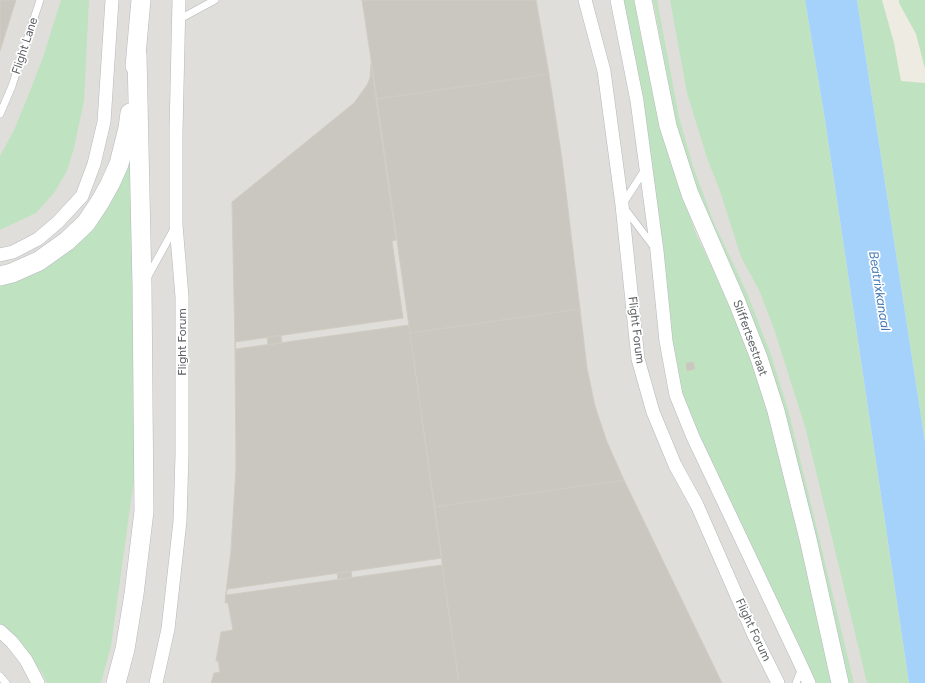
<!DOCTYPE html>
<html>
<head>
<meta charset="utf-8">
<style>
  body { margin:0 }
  canvas { display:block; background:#edebe2 }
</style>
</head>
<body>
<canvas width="925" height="683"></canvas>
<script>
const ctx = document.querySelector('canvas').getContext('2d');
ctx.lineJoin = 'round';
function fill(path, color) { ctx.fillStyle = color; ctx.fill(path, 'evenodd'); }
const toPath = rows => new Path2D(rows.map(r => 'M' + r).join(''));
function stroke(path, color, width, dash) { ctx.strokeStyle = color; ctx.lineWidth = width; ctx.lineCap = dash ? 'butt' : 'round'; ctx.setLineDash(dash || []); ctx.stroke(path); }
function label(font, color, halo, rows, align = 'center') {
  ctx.font = font + ' Figtree,sans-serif'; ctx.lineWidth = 3.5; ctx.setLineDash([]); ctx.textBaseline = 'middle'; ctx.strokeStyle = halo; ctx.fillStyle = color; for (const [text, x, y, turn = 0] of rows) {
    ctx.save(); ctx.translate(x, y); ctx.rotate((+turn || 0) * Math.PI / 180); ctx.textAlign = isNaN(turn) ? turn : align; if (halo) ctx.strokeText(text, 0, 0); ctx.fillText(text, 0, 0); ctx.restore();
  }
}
const industrial = toPath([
  [0,0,672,0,789,359,875,683,0,683]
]);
const green = toPath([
  [61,0,89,0,84,101,74,148,67,171,54,193,36,213,0,230,0,156,14,130,28,96,43,57],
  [622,0,635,0,639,28,661,125,674,171,696,234,733,310,766,403,834,683,814,683,697,436,679,383,670,328,663,242,656,226],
  [653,0,657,0,679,117,693,166,714,223,747,293,770,352,789,413,854,683,849,683,798,464,771,369,743,295,711,225,689,167,675,119],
  [670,0,805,0,825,120,909,683,867,683,806,430,774,329,759,290,741,257,719,188,708,161,687,93],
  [857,0,882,0,894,43,901,81,925,83,925,442],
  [899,0,925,0,925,69,916,34,899,3],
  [134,136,134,479,111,646,101,683,47,683,42,673,26,650,0,625,0,283,60,257]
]);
const water = toPath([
  [805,0,857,0,925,442,925,683,909,683,825,120]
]);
const building = toPath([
  [0,0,16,0,0,51,0,0],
  [362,0,536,0,549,74,377,99,362,0],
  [371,64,396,240,392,241,403,318,235,342,235,346,232,202,354,103,367,85,370,78,371,64],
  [549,74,562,159,580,309,410,333,377,99,549,74],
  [580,309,587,368,595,406,607,442,624,480,434,507,410,333,580,309],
  [409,325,442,558,228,589,226,592,231,550,236,468,235,346,236,349,409,325],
  [281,335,282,343,268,345,267,337,281,335],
  [693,362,695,369,687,371,686,363,693,362],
  [624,480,722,683,459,683,434,507,624,480],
  [442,565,459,683,211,683,214,673,220,672,218,661,216,661,221,632,233,630,228,603,225,603,226,592,227,595,442,565],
  [351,571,352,578,338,580,337,573,351,571]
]);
const service = toPath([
  [178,20,215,0],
  [0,114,12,86,40,0],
  [646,168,622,205,654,247],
  [147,278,175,227],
  [0,676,6,683],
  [796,683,802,668]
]);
const minor = toPath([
  [585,0,604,71,622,205,638,359,653,412,675,465,697,505,753,633,778,683],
  [617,0,637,101,657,251,666,341,676,395,693,437,799,661,809,683],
  [0,255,13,252,38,239,58,222,82,196,94,164,104,122,112,0],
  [0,631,12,642,26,660,38,683],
  [156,683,168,629,180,521,182,455,182,297,176,225,176,131,179,0]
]);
const tertiary = toPath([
  [643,0,668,126,690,194,737,302,759,358,776,411,808,539,840,683]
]);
const secondary = toPath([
  [135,66,141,0],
  [0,276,12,273,39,261,67,241,86,223,100,202,110,184,119,164,128,128,130,113],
  [116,683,125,649,134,594,144,511,142,286,137,54]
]);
const streetNames = [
  ["Flight Lane",25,46,-72],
  ["Flight Forum",636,330,83],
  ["Sliffertsestraat",750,338,70],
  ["Flight Forum",182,342,-90],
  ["Flight Forum",753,630,65]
];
const waterNames = [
  ["Beatrixkanaal",879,291,81]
];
fill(industrial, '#e0deda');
fill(green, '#bfe3c1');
fill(water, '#a4d2fb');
fill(building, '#cac7c1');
stroke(building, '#d1ccc1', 1);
stroke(service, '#b5b8bc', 8);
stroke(minor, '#b5b8bc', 14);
stroke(tertiary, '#b5b8bc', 18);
stroke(secondary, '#b6b9be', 20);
stroke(service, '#fff', 7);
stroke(minor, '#fff', 13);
stroke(tertiary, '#fff', 17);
stroke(secondary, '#fff', 19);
label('12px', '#5a5e62', '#fff', streetNames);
label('italic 13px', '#4578b4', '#fff', waterNames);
</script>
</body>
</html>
